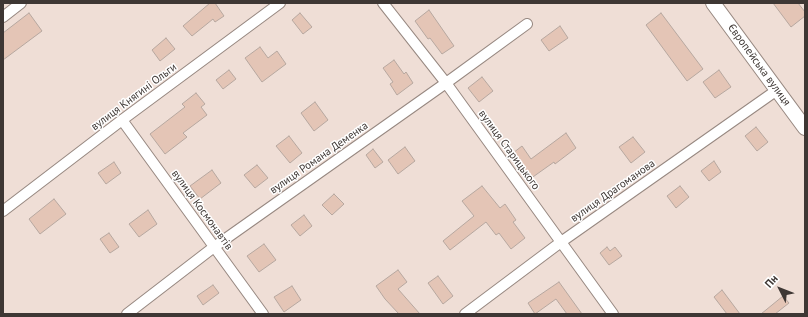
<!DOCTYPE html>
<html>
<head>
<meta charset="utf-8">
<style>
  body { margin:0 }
  #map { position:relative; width:808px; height:317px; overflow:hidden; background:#efded6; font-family:"PT Sans",sans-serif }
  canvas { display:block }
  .frame { position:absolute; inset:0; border:4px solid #3e3734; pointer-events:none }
  .north { position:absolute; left:760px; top:269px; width:40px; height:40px; -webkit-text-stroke:3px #fff; paint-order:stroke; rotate:312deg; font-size:11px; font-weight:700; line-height:16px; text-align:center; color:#3e3734 }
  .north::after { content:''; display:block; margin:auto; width:14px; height:18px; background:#3e3734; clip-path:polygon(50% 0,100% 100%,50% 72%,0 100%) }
</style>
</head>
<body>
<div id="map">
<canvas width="808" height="317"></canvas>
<div class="frame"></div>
<div class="north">Пн</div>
</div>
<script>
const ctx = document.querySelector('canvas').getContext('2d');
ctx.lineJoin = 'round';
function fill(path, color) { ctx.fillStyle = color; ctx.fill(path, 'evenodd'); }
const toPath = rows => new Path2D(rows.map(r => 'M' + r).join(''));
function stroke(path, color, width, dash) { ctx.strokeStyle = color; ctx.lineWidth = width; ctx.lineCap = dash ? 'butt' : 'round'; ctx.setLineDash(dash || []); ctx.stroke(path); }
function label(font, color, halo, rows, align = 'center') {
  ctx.font = font + ' "PT Sans",sans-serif'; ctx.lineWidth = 3; ctx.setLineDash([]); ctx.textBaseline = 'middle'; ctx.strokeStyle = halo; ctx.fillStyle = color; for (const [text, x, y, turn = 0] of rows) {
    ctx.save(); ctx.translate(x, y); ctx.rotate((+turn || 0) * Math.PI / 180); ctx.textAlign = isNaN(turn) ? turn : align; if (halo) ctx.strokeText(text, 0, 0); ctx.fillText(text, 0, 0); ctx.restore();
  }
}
const building = toPath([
  [210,3,215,3,224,16,215,22,213,19,192,36,183,26,210,3],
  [773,3,798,3,805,12,805,16,791,27,773,3],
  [429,10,454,46,442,54,430,38,428,39,415,21,429,10],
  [29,13,42,31,3,60,3,33,29,13],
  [300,13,312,27,303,34,292,20,300,13],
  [661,13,703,69,687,81,646,25,661,13],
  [560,26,568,38,549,51,541,40,560,26],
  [166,38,175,49,160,61,152,50,166,38],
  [260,47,268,58,277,51,286,64,262,82,245,58,260,47],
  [394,60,404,74,406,72,413,83,397,95,390,84,393,82,383,68,394,60],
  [229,70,236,79,223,89,216,80,229,70],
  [719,70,731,87,715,98,703,82,719,70],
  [482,77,493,91,479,102,468,88,482,77],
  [196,93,205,104,201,107,207,115,183,133,187,137,165,154,150,134,185,107,182,104,196,93],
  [315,102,328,120,314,131,301,113,315,102],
  [756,127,768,142,757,151,745,136,756,127],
  [566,133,576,148,555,164,554,162,530,179,513,153,522,146,531,159,566,133],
  [289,136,302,153,290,163,276,146,289,136],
  [633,137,645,152,631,163,619,147,633,137],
  [405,147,415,161,398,174,388,160,405,147],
  [373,149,383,162,375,168,366,155,373,149],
  [714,161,721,172,709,181,701,171,714,161],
  [114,162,121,173,106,184,98,173,114,162],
  [257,165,268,178,255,188,244,175,257,165],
  [212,170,221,183,200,199,190,186,212,170],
  [482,186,500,208,505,204,516,220,513,222,525,238,511,249,499,233,496,235,486,222,450,250,443,241,474,216,462,201,482,186],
  [680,186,689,197,676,208,667,196,680,186],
  [334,194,344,204,332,215,322,205,334,194],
  [54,199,66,214,40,234,29,219,54,199],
  [148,210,157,224,139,237,129,224,148,210],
  [304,215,312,226,300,236,291,225,304,215],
  [109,233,119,247,110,253,100,239,109,233],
  [264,244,276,260,259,272,247,256,264,244],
  [607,247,610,251,615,247,622,256,609,265,600,253,607,247],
  [398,270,407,282,398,289,420,314,399,314,385,299,376,286,398,270],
  [438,276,453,296,443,304,428,283,438,276],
  [559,282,582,314,567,314,556,299,535,314,528,303,559,282],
  [213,285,219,293,203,305,197,296,213,285],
  [292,286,301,300,284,312,274,297,292,286],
  [722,290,740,314,727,314,714,297,722,290],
  [783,296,789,303,775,314,761,314,783,296]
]);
const minor = toPath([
  [383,3,446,83,613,314],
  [3,17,21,3],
  [122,120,263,314],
  [3,211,122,120,280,3],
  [127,314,214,247,446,83,527,24],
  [465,314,561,242,777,90]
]);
const secondary = toPath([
  [713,3,805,128]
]);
const streetNames = [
  ["Європейська вулиця",759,65,54],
  ["вулиця Княгині Ольги",134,97,-37],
  ["вулиця Старицького",509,150,54],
  ["вулиця Романа Деменка",319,158,-35],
  ["вулиця Драгоманова",613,191,-35],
  ["вулиця Космонавтів",202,210,54]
];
fill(building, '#e4c5b6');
stroke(building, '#b6a79f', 1);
stroke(minor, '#978881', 12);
stroke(secondary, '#978881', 16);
stroke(minor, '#fff', 10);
stroke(secondary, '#fff', 14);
label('11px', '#3e3734', '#fff', streetNames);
</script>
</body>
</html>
